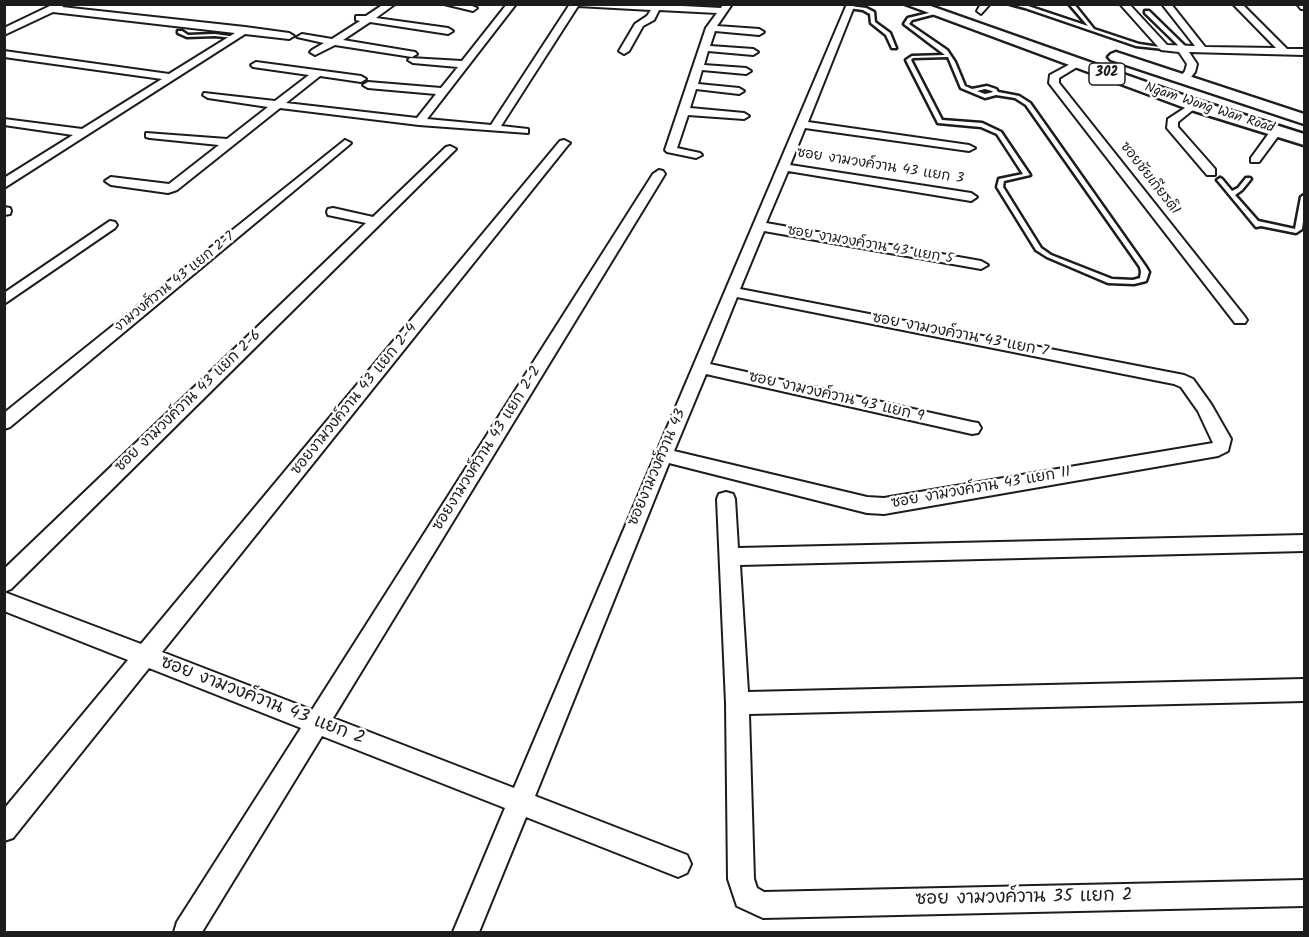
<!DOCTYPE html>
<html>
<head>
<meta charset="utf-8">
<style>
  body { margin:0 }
  #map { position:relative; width:1309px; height:937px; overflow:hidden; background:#fff; font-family:Kalam,sans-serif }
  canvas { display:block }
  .frame { position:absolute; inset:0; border:6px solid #1c1c1c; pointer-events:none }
</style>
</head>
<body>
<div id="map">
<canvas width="1309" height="937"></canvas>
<div class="frame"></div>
</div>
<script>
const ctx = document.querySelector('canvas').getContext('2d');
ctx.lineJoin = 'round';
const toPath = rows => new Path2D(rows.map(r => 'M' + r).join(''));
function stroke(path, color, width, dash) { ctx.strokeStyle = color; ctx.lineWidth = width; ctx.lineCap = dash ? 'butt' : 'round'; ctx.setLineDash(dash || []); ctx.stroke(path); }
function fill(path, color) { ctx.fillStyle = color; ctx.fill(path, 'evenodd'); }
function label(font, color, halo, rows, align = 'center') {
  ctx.font = font + ' Kalam,"Playpen Sans Thai",sans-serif'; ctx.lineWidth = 5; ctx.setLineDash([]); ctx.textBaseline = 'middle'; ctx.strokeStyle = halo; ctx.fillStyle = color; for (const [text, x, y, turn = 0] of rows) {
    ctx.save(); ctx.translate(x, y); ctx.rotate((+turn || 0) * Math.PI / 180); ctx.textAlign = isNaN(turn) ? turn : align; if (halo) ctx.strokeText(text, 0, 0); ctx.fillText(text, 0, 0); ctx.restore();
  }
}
const service = toPath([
  [1010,4,1028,6,1088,26,1069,4,1074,4,1094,29,1139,44,1166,48,1164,49,1136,46,1025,8,1010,4],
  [850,6,866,8,874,12,875,22,890,33,896,48,892,48,886,35,871,23,870,14,863,10,848,8,850,6],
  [1145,11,1149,11,1187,48,1187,50,1183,50,1145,13,1145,11],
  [933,12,935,14,912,20,909,24,947,50,955,62,965,86,972,89,987,86,996,89,998,92,1019,96,1030,103,1146,267,1149,272,1146,281,1134,284,1108,283,1047,257,1036,250,997,187,999,179,1023,174,997,134,981,127,938,123,906,60,912,56,945,55,904,24,908,18,933,12],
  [948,57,961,88,985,98,996,95,1015,98,1026,105,1140,267,1141,272,1140,278,1133,280,1112,279,1051,255,1041,248,1003,187,1004,181,1030,175,1001,132,982,123,942,120,911,60,913,58,948,57],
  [985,89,992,91,993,92,985,94,977,91,985,89],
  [178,31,182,31,188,35,215,34,236,37,234,38,215,36,187,37,178,33,178,31],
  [1220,178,1222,179,1232,191,1238,188,1246,178,1250,178,1251,179,1242,190,1235,195,1258,221,1295,229,1301,197,1304,195,1304,214,1302,229,1296,233,1261,226,1256,227,1218,181,1217,180,1220,178]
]);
const minor = toPath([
  [54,4,66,4,62,7,245,27,289,33,294,36,289,39,245,34,4,188,4,178,73,135,4,125,4,119,82,129,162,79,4,57,4,51,169,74,235,33,53,12,4,35,4,28,54,4],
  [384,4,395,4,376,18,448,28,453,31,448,34,370,22,343,40,415,52,417,54,412,57,335,45,315,55,310,52,312,50,324,43,297,37,302,34,332,39,360,21,356,20,356,16,366,16,384,4],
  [444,4,467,4,477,8,473,11,444,4],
  [507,4,516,4,427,119,491,125,570,4,644,4,721,8,723,4,732,4,717,26,759,29,764,32,759,35,715,31,710,46,753,49,758,52,753,55,708,51,704,65,746,68,751,71,746,74,702,70,698,84,739,88,744,91,739,94,696,89,690,108,744,113,749,116,744,119,688,115,677,148,700,153,702,155,696,158,667,152,665,150,706,28,717,13,659,10,654,20,643,26,629,51,624,54,619,51,635,24,647,16,651,10,578,6,501,126,528,129,528,133,419,125,280,108,177,190,168,193,111,185,105,181,111,177,169,184,219,145,150,138,146,137,146,133,227,139,268,107,208,98,203,95,204,93,275,101,309,75,253,67,251,65,256,62,361,76,366,79,361,82,320,76,286,103,417,118,436,94,368,88,363,85,368,82,441,88,458,67,413,63,408,60,410,58,462,61,507,4],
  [847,4,855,4,808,122,969,145,975,148,969,151,805,128,790,165,971,193,977,197,971,201,788,171,766,223,981,261,988,265,981,269,764,231,740,289,1184,375,1193,379,1211,404,1231,439,1228,451,1218,456,884,514,867,513,669,463,535,796,687,855,691,864,687,873,678,877,526,817,479,932,453,932,505,808,322,736,202,932,174,932,177,922,301,728,149,668,13,838,4,841,4,809,128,660,4,611,4,592,141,644,560,141,564,140,570,143,568,145,162,652,312,710,653,174,659,170,663,171,665,174,333,718,514,788,847,4],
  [737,297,1174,384,1181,387,1198,411,1213,443,884,498,867,497,674,451,706,374,972,434,978,433,981,428,978,423,972,422,710,364,737,297],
  [981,4,990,4,981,14,977,11,981,4],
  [1120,4,1129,4,1167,45,1195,46,1162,4,1171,4,1205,47,1276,48,1233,4,1242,4,1287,49,1304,49,1304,55,1189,52,1197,64,1195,72,1187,82,1179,82,1178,80,1185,71,1187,64,1179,52,1161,50,1120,4],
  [1297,4,1304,4,1304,9,1301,9,1297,4],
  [1074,62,1082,64,1059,78,1059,83,1245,317,1247,320,1245,323,1235,323,1049,83,1050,75,1074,62],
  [1194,102,1199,105,1178,122,1178,127,1215,169,1215,175,1207,175,1167,128,1168,119,1194,102],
  [1276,128,1282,131,1259,162,1251,162,1251,158,1272,129,1276,128],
  [345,140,351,143,349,145,10,427,4,429,4,413,345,140],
  [450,146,456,149,454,151,11,589,4,592,4,569,366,223,328,215,327,212,328,209,333,208,373,217,446,147,450,146],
  [4,207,10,208,11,211,10,214,4,215,4,207],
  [110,221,115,222,117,225,115,228,4,304,4,293,110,221],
  [726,492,733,494,735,499,738,548,1304,535,1304,551,740,565,748,692,1304,679,1304,701,749,714,754,879,757,888,764,892,1304,880,1304,906,763,918,737,906,728,879,726,703,717,499,719,494,726,492]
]);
const primary = toPath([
  [905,4,925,4,1200,101,1304,134,1304,145,1188,109,905,4],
  [1116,52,1304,114,1304,124,1111,60,1108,57,1111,54,1116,52]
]);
const shields = [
  [1107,74,36]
];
const shieldNames = [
  ["302",1107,74]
];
const farStreetnames = [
  ["Ngam Wong Wan Road",1209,109,18],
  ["ซอย งามวงค์วาน 43 แยก 3",880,167,9],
  ["ซอยชัยเกียรติ1",1149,179,52],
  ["ซอย งามวงค์วาน 43 แยก 5",870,246,10],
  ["งามวงศ์วาน 43 แยก 2-7",175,283,-39]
];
const streetNames = [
  ["ซอย งามวงค์วาน 43 แยก 7",960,336,11],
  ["ซอย งามวงค์วาน 43 แยก 9",836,398,13],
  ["ซอยงามวงค์วาน 43 แยก 2-4",355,400,-51],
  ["ซอย งามวงค์วาน 43 แยก 2-6",189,402,-44],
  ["ซอยงามวงศ์วาน 43 แยก 2-2",488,449,-58],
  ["ซอยงามวงศ์วาน 43",658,468,-67],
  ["ซอย งามวงค์วาน 43 แยก 11",981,489,-10]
];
const nearStreetnames = [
  ["ซอย งามวงค์วาน 43 แยก 2",262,702,21],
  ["ซอย งามวงค์วาน 35 แยก 2",1024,899,-1]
];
stroke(service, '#1c1c1c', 5);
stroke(minor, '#1c1c1c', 4);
stroke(primary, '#1c1c1c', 5);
fill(service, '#fff');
fill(minor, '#fff');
fill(primary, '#fff');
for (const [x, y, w] of shields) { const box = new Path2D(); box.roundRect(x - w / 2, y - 11, w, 22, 4.5); ctx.fillStyle = '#fff'; ctx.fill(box); stroke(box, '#1c1c1c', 1.5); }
label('bold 14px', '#1c1c1c', null, shieldNames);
label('14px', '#1c1c1c', '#fff', farStreetnames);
label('15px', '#1c1c1c', '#fff', streetNames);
label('18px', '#1c1c1c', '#fff', nearStreetnames);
</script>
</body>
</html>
